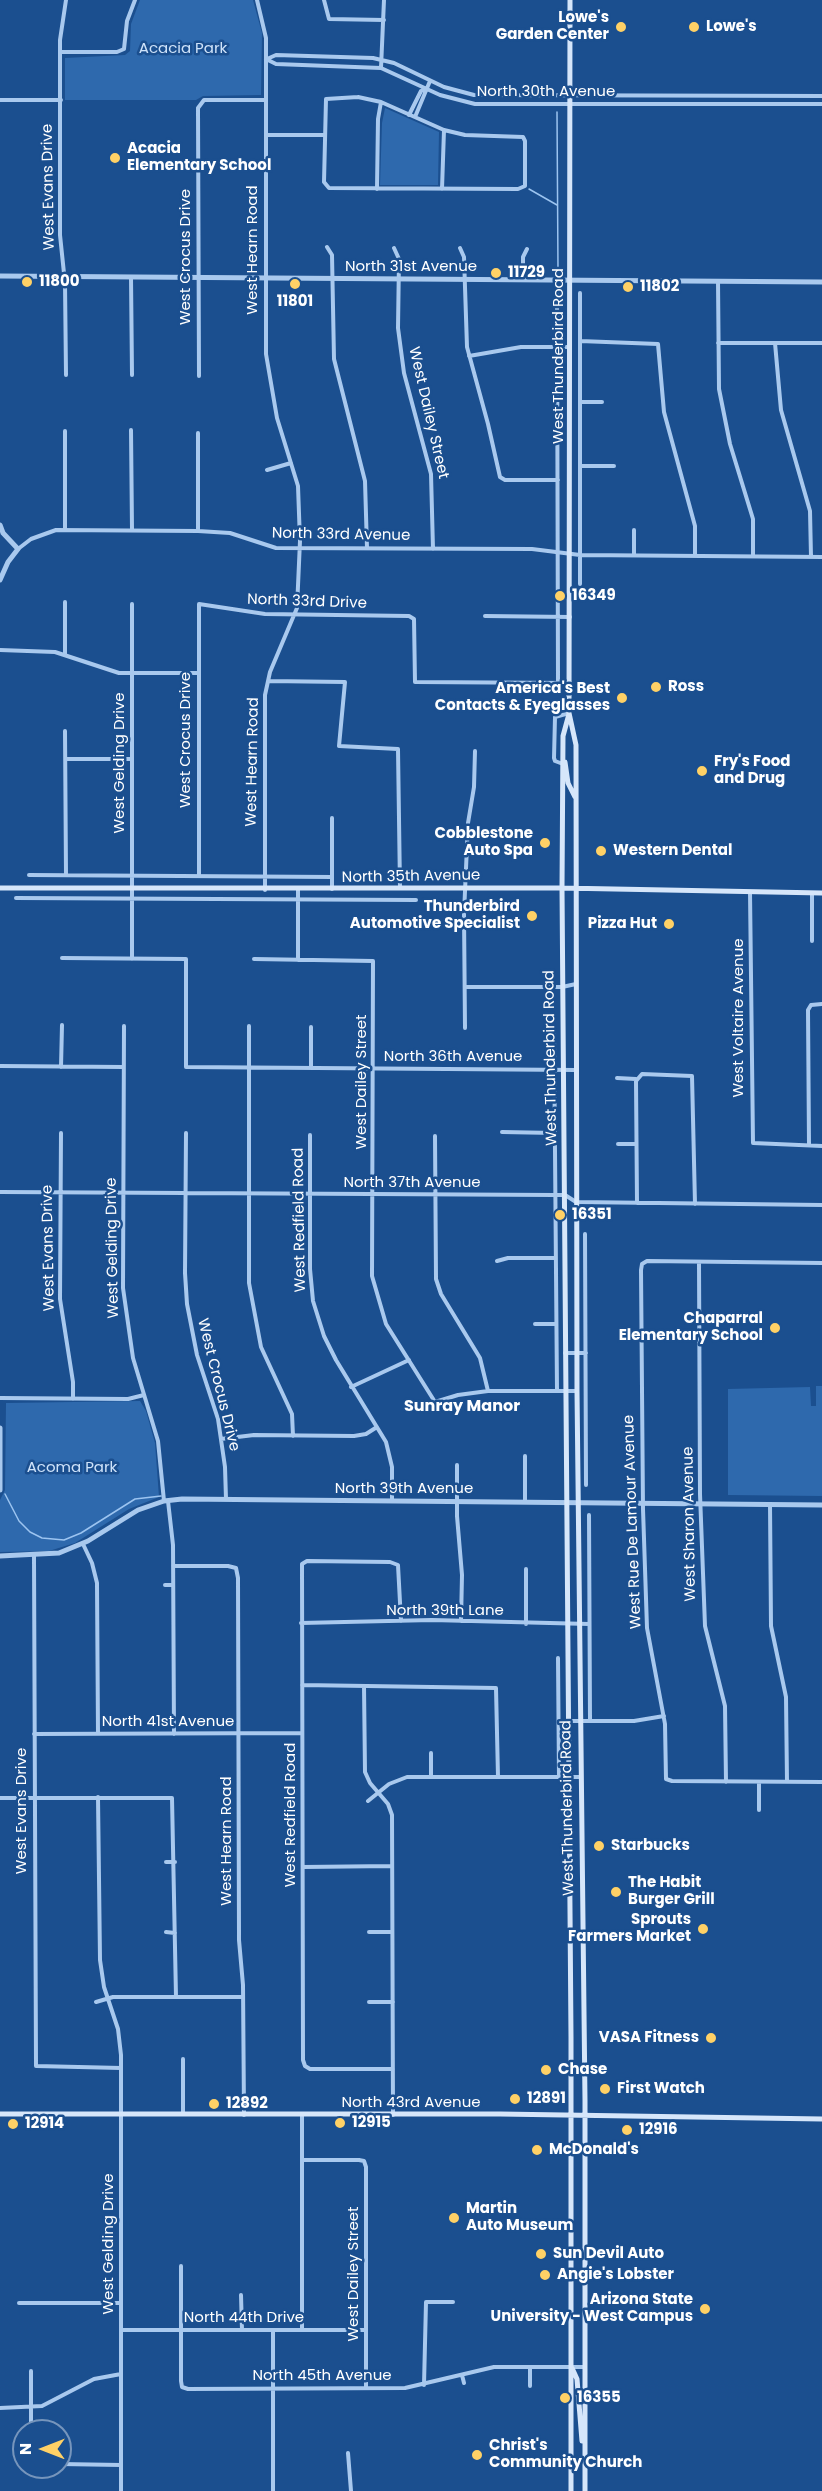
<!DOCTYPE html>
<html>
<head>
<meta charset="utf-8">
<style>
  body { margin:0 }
  #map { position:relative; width:822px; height:2491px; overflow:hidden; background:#1b4f8f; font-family:Poppins,sans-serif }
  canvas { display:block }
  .north { position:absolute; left:12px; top:2419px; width:60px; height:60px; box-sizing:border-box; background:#1b4f8f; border:2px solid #7695bc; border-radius:50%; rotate:270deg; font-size:16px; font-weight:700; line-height:24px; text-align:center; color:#fff }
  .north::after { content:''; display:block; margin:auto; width:21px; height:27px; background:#ffd166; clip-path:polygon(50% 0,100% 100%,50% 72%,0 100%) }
</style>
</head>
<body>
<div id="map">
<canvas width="822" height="2491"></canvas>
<div class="north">N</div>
</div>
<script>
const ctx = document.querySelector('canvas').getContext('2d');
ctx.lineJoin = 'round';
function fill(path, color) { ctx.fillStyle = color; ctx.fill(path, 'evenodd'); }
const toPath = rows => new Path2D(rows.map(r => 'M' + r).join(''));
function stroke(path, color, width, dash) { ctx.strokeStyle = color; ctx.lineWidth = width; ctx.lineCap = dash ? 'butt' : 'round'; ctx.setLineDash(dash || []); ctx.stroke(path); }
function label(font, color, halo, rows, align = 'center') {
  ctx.font = font + ' Poppins,sans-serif'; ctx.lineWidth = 5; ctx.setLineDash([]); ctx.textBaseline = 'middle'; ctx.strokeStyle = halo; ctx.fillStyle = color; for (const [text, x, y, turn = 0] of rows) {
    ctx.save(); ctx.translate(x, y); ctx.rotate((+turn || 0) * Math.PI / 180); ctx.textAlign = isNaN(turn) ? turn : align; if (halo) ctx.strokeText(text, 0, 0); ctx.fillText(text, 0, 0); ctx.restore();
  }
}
const green = toPath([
  [140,0,253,0,262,33,261,95,203,96,196,100,65,100,65,58,125,55,130,51,131,24],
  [385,108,439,132,438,185,380,185,382,123],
  [816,1386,822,1386,822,1496,728,1495,728,1389,810,1387,811,1406,816,1406],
  [140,1401,146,1411,155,1443,159,1497,129,1509,75,1543,49,1551,0,1552,0,1500,5,1490,6,1403]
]);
const stream = toPath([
  [557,112,558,271],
  [529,189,557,205],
  [5,1494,19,1521,30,1532,42,1538,64,1540,81,1533,135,1499,161,1496]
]);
const minor = toPath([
  [257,0,266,38,266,354,277,418,298,486,300,541,297,608,270,672,265,695,265,890],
  [324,0,329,19,384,20],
  [60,52,117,52,124,49,127,21,135,0],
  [266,59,276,64,381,68,440,95,475,104,822,104],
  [267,59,276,55,373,58,394,63,444,87,474,95,822,96],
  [381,68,384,0],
  [358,97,381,102,444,130,465,135,523,137,525,141,525,186,518,189,329,188,324,182,326,99,358,97],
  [0,100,61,100],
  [409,115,421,91,425,89],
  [415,117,430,81],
  [266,135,325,135],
  [377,189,378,119,381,102],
  [442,189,444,130],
  [327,247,332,255,334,359,365,481,367,548],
  [394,248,399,259,398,328,404,373,431,474,433,549],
  [460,248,464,257,467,347,488,424,500,477,505,480,558,480],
  [131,277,132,375],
  [523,280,523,257,527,249],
  [718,281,719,389,730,444,753,519,753,556],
  [557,293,558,683],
  [580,293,580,584],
  [580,341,658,344,664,412,695,526,695,556],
  [718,343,822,343],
  [775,343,781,410,810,511,811,557],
  [469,356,521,347,569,347],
  [66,375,65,283,60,235,60,40,66,0],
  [199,376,198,108,204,100,266,100],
  [580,402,602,402],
  [131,430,132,530],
  [65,431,65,530],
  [198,433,198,531],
  [580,466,614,466],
  [267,470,291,463],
  [634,530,634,555],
  [18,549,31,539,56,530,198,531,230,533,276,548,532,549,580,555,822,557],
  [65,602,65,655],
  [485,616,570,617],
  [0,650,55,652,119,673,198,673],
  [268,681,345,682,339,746,398,749,400,888],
  [65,731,66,875],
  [66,759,132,759],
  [563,764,555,761,554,758,555,717,569,713],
  [332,818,332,889],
  [29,875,332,877],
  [199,876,199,604,265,614,409,616,414,619,415,682,570,683],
  [750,892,753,1143,822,1146],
  [812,893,812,941],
  [16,898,416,900],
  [62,958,186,959,186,1067,576,1070],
  [132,959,132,604],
  [254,959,373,961,372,1276,386,1324,435,1402,458,1395,488,1391,577,1391],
  [298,960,298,890],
  [465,987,562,987,576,984],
  [124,1026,123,1288,133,1358,158,1441,164,1501],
  [249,1026,249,1283,261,1347,292,1414,293,1436],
  [465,1028,464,914,468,823,474,787,475,751],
  [554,1031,557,1391],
  [0,1066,123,1067],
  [61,1067,62,1025],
  [311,1068,311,1027],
  [617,1078,636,1079],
  [502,1132,555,1133],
  [61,1133,60,1299,73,1382,73,1399],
  [186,1133,185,1273,187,1304,197,1355,218,1419,225,1467,226,1499],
  [310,1135,310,1269,313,1301,324,1336,336,1360,386,1442,392,1467,392,1501],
  [435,1136,436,1279,441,1294,480,1358,488,1391],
  [618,1144,636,1144],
  [809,1145,808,1010,811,1005,822,1004],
  [0,1192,555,1195,565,1195,576,1202,822,1205],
  [637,1203,636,1081,642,1074,692,1076,695,1204],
  [585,1234,586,1485],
  [497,1261,508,1258,555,1258],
  [699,1262,700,1494,705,1626,725,1706,726,1782],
  [822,1263,647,1261,642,1264,641,1270,643,1509,647,1628,665,1724,666,1779,672,1781,822,1782],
  [535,1324,556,1324],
  [565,1353,586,1353],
  [351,1387,409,1360],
  [0,1398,128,1399,144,1395],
  [221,1439,254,1435,354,1436,366,1434,377,1427],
  [525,1456,525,1502],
  [457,1465,457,1516,462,1575,461,1621],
  [168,1501,173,1545,174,1734],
  [770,1504,771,1626,786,1697,787,1782],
  [589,1515,590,1721],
  [83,1544,92,1563,97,1583,98,1734],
  [34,1556,36,2066,121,2068],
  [173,1566,228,1566,236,1568,238,1578,239,1940,243,1985,244,2115],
  [165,1585,173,1585],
  [301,1623,432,1620,589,1624],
  [526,1624,526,1569],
  [558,1658,559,1777],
  [302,1685,496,1688,498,1777],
  [364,1686,365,1772,370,1783,388,1804,392,1815,393,2115],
  [569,1721,634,1721,664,1716],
  [34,1734,302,1733],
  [431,1776,431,1753],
  [759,1782,759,1810],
  [98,1797,100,1960,104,1987,118,2029,121,2055,121,2491],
  [0,1798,172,1798,176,1997],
  [368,1801,389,1784,407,1777,580,1777],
  [166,1862,175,1862],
  [303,1867,392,1866],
  [166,1932,175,1933],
  [369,1932,392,1932],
  [96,2002,113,1997,243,1997],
  [369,2002,393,2002],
  [393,2069,310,2069,305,2066,303,2060,302,1564,307,1561,390,1562,398,1565,401,1621],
  [183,2114,183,2059],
  [302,2115,302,2330],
  [302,2160,359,2160,364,2161,366,2167,366,2388],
  [181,2266,181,2381,182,2387,188,2389,405,2388,494,2367,585,2367],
  [241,2295,242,2330],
  [19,2303,121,2303],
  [121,2330,366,2330],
  [273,2330,273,2491],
  [530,2367,530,2386],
  [31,2371,31,2431],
  [462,2375,464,2383],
  [424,2385,426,2302,453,2302],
  [0,2408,42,2406,94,2379,121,2374],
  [348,2453,351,2491],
  [60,2464,121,2465]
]);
const tertiary = toPath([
  [0,276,822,282],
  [0,525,3,533,18,549,8,562,0,580],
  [0,1428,0,1490],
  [0,1556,59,1553,88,1541,138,1510,164,1501,182,1499,822,1505]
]);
const secondary = toPath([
  [570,0,569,713,576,745,577,1391,585,2100,585,2491],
  [569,714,563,736,562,888,571,2037,571,2491],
  [565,762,568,783,575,797],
  [0,888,562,888,822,893],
  [0,2114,500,2114,822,2119],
  [572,2368,577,2379,582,2441]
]);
const markers = [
  [621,27,6,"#ffd166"],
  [694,27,6,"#ffd166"],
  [115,158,6,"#ffd166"],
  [496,273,6,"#ffd166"],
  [27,282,6,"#ffd166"],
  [295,284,6,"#ffd166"],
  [628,287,6,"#ffd166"],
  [560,596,6,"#ffd166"],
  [656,687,6,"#ffd166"],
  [622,698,6,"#ffd166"],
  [702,771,6,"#ffd166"],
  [545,843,6,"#ffd166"],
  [601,851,6,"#ffd166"],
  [532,916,6,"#ffd166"],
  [669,924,6,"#ffd166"],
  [560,1215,6,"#ffd166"],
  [775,1328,6,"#ffd166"],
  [599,1846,6,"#ffd166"],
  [616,1892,6,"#ffd166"],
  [703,1929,6,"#ffd166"],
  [711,2038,6,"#ffd166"],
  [546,2070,6,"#ffd166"],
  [605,2089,6,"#ffd166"],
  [515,2099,6,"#ffd166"],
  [214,2104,6,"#ffd166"],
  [340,2123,6,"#ffd166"],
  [13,2124,6,"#ffd166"],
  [627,2130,6,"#ffd166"],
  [537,2150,6,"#ffd166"],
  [454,2218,6,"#ffd166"],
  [541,2254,6,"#ffd166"],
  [545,2275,6,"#ffd166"],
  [705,2309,6,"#ffd166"],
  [565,2398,6,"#ffd166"],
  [477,2455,6,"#ffd166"]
];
const poiNames = [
  ["Lowe's",609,18,"right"],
  ["Garden Center",609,35,"right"],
  ["Lowe's",706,27],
  ["Acacia",127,149],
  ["Elementary School",127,166],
  ["11729",508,273],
  ["11800",39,282],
  ["11802",640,287],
  ["11801",295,302,"center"],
  ["16349",572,596],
  ["Ross",668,687],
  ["America's Best",610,689,"right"],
  ["Contacts & Eyeglasses",610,706,"right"],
  ["Fry's Food",714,762],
  ["and Drug",714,779],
  ["Cobblestone",533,834,"right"],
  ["Auto Spa",533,851,"right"],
  ["Western Dental",613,851],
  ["Thunderbird",520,907,"right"],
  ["Automotive Specialist",520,924,"right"],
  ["Pizza Hut",657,924,"right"],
  ["16351",572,1215],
  ["Chaparral",763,1319,"right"],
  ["Elementary School",763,1336,"right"],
  ["Starbucks",611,1846],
  ["The Habit",628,1883],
  ["Burger Grill",628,1900],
  ["Sprouts",691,1920,"right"],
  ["Farmers Market",691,1937,"right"],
  ["VASA Fitness",699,2038,"right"],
  ["Chase",558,2070],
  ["First Watch",617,2089],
  ["12891",527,2099],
  ["12892",226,2104],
  ["12915",352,2123],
  ["12914",25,2124],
  ["12916",639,2130],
  ["McDonald's",549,2150],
  ["Martin",466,2209],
  ["Auto Museum",466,2226],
  ["Sun Devil Auto",553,2254],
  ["Angie's Lobster",557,2275],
  ["Arizona State",693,2300,"right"],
  ["University - West Campus",693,2317,"right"],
  ["16355",577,2398],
  ["Christ's",489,2446],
  ["Community Church",489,2463]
];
const parkNames = [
  ["Acacia Park",183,49],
  ["Acoma Park",72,1468]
];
const streetNames = [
  ["North 30th Avenue",546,92],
  ["West Evans Drive",49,187,-91],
  ["West Hearn Road",253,250,-90],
  ["West Crocus Drive",186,257,-90],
  ["North 31st Avenue",411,267],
  ["West Thunderbird Road",559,356,-90],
  ["West Dailey Street",428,413,77],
  ["North 33rd Avenue",341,535,1],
  ["North 33rd Drive",307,602,2],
  ["West Crocus Drive",186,740,-90],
  ["West Hearn Road",253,762,-89],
  ["West Gelding Drive",120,763,-90],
  ["North 35th Avenue",411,877,-1],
  ["West Voltaire Avenue",739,1018,-90],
  ["North 36th Avenue",453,1057],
  ["West Thunderbird Road",551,1058,-91],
  ["West Dailey Street",362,1082,-90],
  ["North 37th Avenue",412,1183],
  ["West Redfield Road",300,1220,-91],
  ["West Evans Drive",49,1248,-91],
  ["West Gelding Drive",113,1248,-91],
  ["West Crocus Drive",218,1385,76],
  ["North 39th Avenue",404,1489],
  ["West Rue De Lamour Avenue",633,1522,-92],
  ["West Sharon Avenue",690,1524,-91],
  ["North 39th Lane",445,1611],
  ["North 41st Avenue",168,1722],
  ["West Thunderbird Road",568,1808,-91],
  ["West Evans Drive",22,1811,-90],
  ["West Redfield Road",291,1815,-90],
  ["West Hearn Road",227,1841,-90],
  ["North 43rd Avenue",411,2103],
  ["West Gelding Drive",109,2244,-90],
  ["West Dailey Street",354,2274,-90],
  ["North 44th Drive",244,2318],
  ["North 45th Avenue",322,2376]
];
const neighbourhoodNames = [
  ["Sunray Manor",462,1407]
];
fill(green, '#2e69ad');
stroke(stream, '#9cc4f0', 1.5);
stroke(minor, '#a9c9ee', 4);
stroke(tertiary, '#a9c9ee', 5);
stroke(secondary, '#d6e6fa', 5);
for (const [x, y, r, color] of markers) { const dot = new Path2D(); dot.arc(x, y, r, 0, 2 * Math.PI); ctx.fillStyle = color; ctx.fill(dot); stroke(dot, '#1b4f8f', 2); }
label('bold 15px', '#fff', '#1b4f8f', poiNames, 'left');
label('15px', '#cfe3fa', '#1b4f8f', parkNames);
label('15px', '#fff', '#1b4f8f', streetNames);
label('bold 16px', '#fff', '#1b4f8f', neighbourhoodNames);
</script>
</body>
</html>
